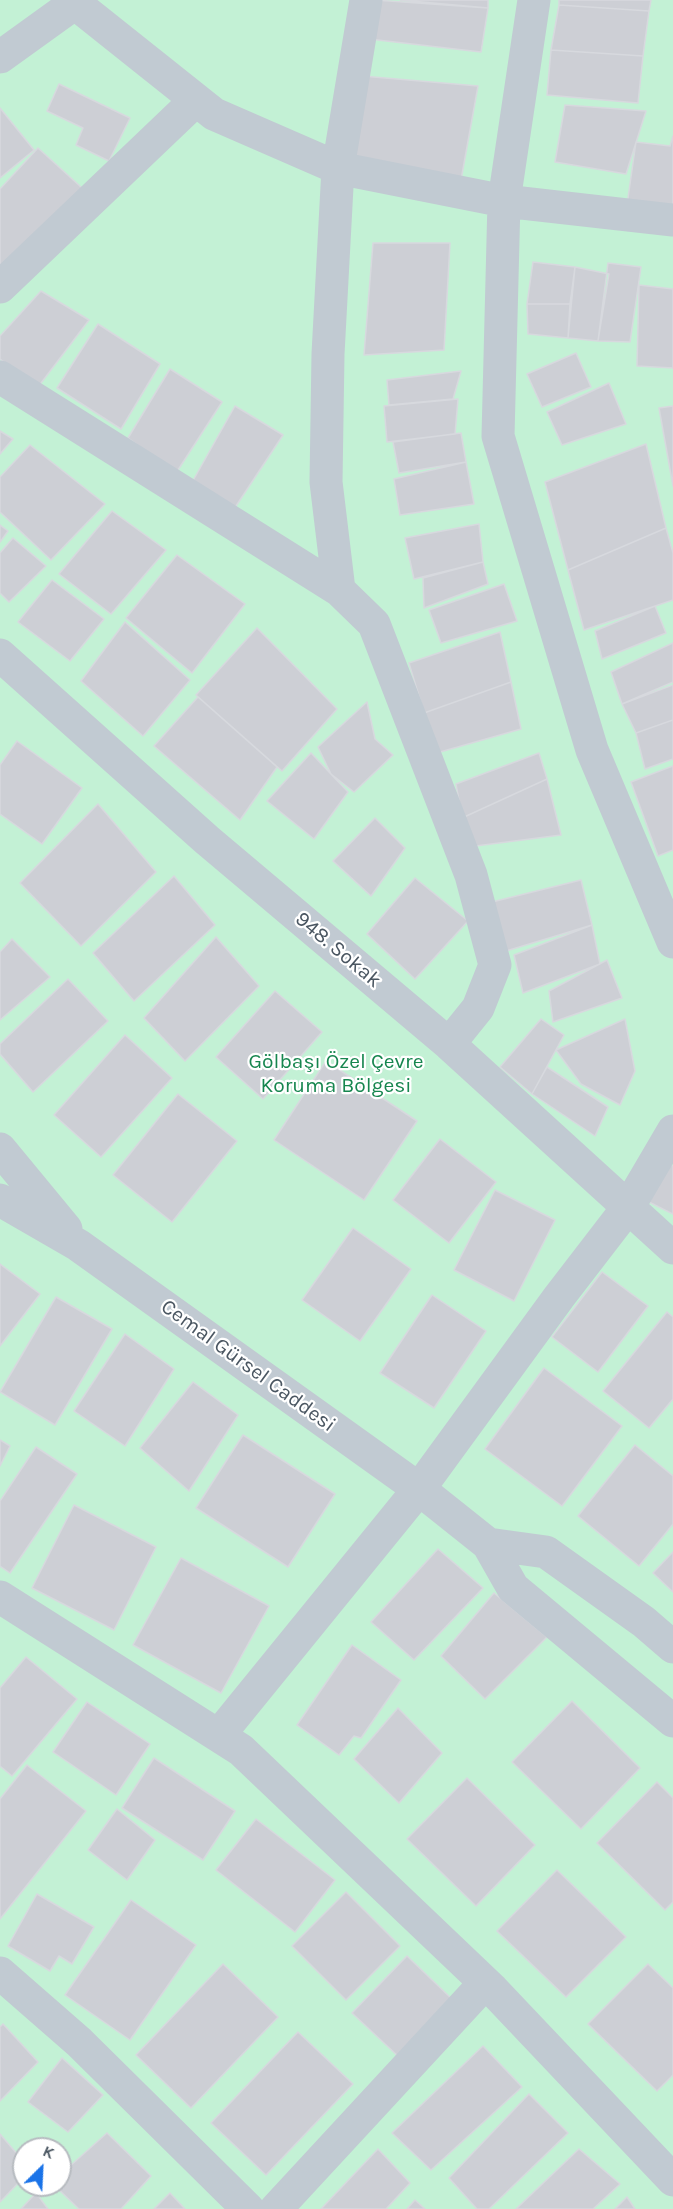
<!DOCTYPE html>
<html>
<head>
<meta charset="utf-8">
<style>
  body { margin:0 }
  #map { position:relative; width:673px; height:2209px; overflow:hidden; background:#f5f3f3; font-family:Karla,sans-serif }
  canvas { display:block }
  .north { position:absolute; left:12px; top:2137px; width:60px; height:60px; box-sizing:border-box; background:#fff; border:2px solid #b7bbc0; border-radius:50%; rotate:24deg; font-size:16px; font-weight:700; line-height:24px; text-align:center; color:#4a5661 }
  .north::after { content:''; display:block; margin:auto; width:21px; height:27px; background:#1a73e8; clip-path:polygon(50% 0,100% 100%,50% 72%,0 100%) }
</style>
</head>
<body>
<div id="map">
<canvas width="673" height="2209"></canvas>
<div class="north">K</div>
</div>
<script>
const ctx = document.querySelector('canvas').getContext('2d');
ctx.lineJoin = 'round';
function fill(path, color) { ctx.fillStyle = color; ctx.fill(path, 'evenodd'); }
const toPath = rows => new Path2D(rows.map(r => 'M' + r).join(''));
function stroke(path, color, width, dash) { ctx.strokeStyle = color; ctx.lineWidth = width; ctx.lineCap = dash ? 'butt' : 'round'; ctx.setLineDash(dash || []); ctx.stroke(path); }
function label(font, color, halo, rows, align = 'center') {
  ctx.font = font + ' Karla,sans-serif'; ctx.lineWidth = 4.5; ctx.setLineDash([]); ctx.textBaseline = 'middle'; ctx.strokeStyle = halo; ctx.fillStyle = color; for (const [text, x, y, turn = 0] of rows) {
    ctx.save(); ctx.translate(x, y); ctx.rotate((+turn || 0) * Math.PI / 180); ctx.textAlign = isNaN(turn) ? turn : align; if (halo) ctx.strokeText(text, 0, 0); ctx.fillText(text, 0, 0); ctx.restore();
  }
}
const green = toPath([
  [0,0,673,0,673,2209,0,2209],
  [24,2149,60,2149,60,2185,24,2185]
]);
const building = toPath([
  [375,0,488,8,481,52,369,39,375,0],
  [400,0,488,0,488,8,400,0],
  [559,0,651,0,649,11,559,5,559,0],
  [559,5,649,11,643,56,551,50,559,5],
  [551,50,643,56,638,103,547,95,551,50],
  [362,76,478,86,461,180,348,164,362,76],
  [59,84,130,118,109,161,76,145,83,128,47,111,59,84],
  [565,105,646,111,626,174,555,162,565,105],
  [0,108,34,150,0,178,0,108],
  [673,136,673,209,627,205,636,142,670,146,673,136],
  [38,148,82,188,0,278,0,189,38,148],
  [373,243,450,243,444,350,364,355,373,243],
  [533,262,575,267,570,304,527,304,533,262],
  [608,263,641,267,630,342,598,341,608,263],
  [575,267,609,274,598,341,568,338,575,267],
  [639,285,673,289,673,368,637,366,639,285],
  [41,291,89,320,38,387,0,359,0,336,41,291],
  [527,304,570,304,568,338,528,334,527,304],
  [98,324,160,364,121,429,57,388,98,324],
  [576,353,591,387,542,407,527,374,576,353],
  [170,369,222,402,176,473,128,438,170,369],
  [461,371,453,399,389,405,387,380,461,371],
  [609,383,626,424,562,445,547,412,609,383],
  [458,399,455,434,387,442,384,406,458,399],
  [235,406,283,435,232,512,190,486,235,406],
  [673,406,673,486,659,408,673,406],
  [0,431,13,439,0,454,0,431],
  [461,433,466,462,399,473,393,442,461,433],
  [646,444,666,528,568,570,545,482,646,444],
  [30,445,105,504,51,560,0,512,0,477,30,445],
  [466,462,474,504,400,515,394,479,466,462],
  [112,511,166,550,111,614,59,574,112,511],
  [479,524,483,562,414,579,405,538,479,524],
  [0,525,8,531,0,542,0,525],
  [666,528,673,553,673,600,584,630,568,570,666,528],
  [13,538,46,566,9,602,0,593,0,553,13,538],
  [177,555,245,604,192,673,126,618,177,555],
  [483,562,488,584,424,608,423,578,483,562],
  [52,580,104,619,70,661,18,622,52,580],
  [504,584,517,621,441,643,429,610,504,584],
  [655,606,666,633,602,659,595,631,655,606],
  [125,622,190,680,143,736,81,681,125,622],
  [257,628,337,709,282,771,196,695,257,628],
  [500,632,511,682,424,713,409,663,500,632],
  [673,643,673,682,622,704,611,672,673,643],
  [511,682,521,729,433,754,424,713,511,682],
  [673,685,673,720,636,733,622,704,673,685],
  [198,697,277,767,240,820,154,746,198,697],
  [367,702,375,739,393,755,354,792,331,774,318,747,367,702],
  [673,720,673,759,645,769,636,733,673,720],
  [17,741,82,788,42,844,0,814,0,765,17,741],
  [311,753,348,792,314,839,267,801,311,753],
  [539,753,547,779,462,818,456,784,539,753],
  [673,766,673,850,658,856,631,782,673,766],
  [547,779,561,835,468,847,462,818,547,779],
  [98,804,156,872,81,946,20,883,98,804],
  [375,818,405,848,371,896,333,861,375,818],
  [174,876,215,925,134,1001,93,953,174,876],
  [415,878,468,921,415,979,367,934,415,878],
  [581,880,592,925,506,951,492,902,581,880],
  [592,925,600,964,523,993,514,955,592,925],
  [216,937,259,986,185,1061,144,1018,216,937],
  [12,939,50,977,0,1020,0,952,12,939],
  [607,960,622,998,553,1022,549,991,607,960],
  [68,979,108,1021,33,1092,0,1054,0,1044,68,979],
  [275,991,322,1032,263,1099,216,1057,275,991],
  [541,1019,564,1035,532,1094,500,1067,541,1019],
  [625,1019,635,1071,620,1105,581,1084,556,1050,625,1019],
  [125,1035,172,1078,101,1157,54,1115,125,1035],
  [326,1061,417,1121,364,1200,274,1140,326,1061],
  [547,1067,608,1107,595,1136,532,1094,547,1067],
  [178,1094,237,1141,172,1222,113,1175,178,1094],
  [440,1139,496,1182,449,1243,393,1200,440,1139],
  [669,1164,673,1166,673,1214,649,1202,669,1164],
  [495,1190,555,1220,514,1301,454,1270,495,1190],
  [353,1228,411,1269,360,1341,302,1300,353,1228],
  [0,1264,40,1294,0,1346,0,1264],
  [602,1272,648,1306,598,1372,552,1337,602,1272],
  [432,1295,486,1331,434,1408,380,1373,432,1295],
  [56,1297,112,1329,55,1425,0,1392,56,1297],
  [667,1312,673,1317,673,1399,649,1428,603,1391,667,1312],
  [125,1334,174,1369,125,1446,74,1411,125,1334],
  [544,1368,622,1426,562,1506,485,1449,544,1368],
  [193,1382,238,1415,189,1491,140,1448,193,1382],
  [243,1435,335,1494,288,1567,196,1508,243,1435],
  [0,1440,10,1446,0,1466,0,1440],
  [635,1445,673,1476,673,1524,639,1566,578,1516,635,1445],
  [36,1447,77,1474,10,1573,0,1566,0,1501,36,1447],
  [74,1505,156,1547,114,1630,32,1588,74,1505],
  [438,1549,483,1588,414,1660,371,1622,438,1549],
  [673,1552,673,1592,653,1573,673,1552],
  [181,1558,269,1606,221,1693,133,1645,181,1558],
  [494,1593,547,1637,485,1699,441,1656,494,1593],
  [352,1645,401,1680,361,1738,354,1736,339,1755,297,1725,352,1645],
  [26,1657,77,1699,12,1776,0,1766,0,1688,26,1657],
  [572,1701,640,1768,581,1829,512,1762,572,1701],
  [87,1702,150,1744,116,1795,53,1752,87,1702],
  [398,1708,442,1753,399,1803,354,1759,398,1708],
  [154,1758,235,1811,203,1860,122,1808,154,1758],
  [27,1765,86,1811,0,1919,0,1799,27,1765],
  [467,1778,535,1845,476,1906,407,1839,467,1778],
  [657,1782,673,1798,673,1902,665,1910,597,1843,657,1782],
  [117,1809,155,1840,127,1880,88,1850,117,1809],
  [256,1819,335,1880,295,1932,216,1870,256,1819],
  [557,1870,626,1937,566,1997,497,1931,557,1870],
  [346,1892,400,1946,346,2000,292,1946,346,1892],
  [37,1894,94,1927,72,1964,59,1956,50,1971,8,1946,37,1894],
  [131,1900,196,1945,130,2040,65,1995,131,1900],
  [407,1956,454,2001,400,2058,352,2013,407,1956],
  [223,1964,278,2017,191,2108,136,2055,223,1964],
  [648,1964,673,1988,673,2075,657,2091,588,2024,648,1964],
  [3,2024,38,2062,0,2101,0,2027,3,2024],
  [298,2032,353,2084,266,2175,211,2123,298,2032],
  [483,2046,522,2087,431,2170,392,2133,483,2046],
  [62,2058,103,2095,68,2132,28,2102,62,2058],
  [529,2094,568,2133,489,2209,477,2209,449,2178,529,2094],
  [107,2133,151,2176,121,2209,79,2209,54,2185,60,2185,60,2175,107,2133],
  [0,2134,24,2162,24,2177,0,2202,0,2134],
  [378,2149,410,2183,386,2209,321,2209,378,2149],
  [579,2149,620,2184,593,2209,516,2209,579,2149],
  [36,2193,48,2209,21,2209,36,2193],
  [170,2193,185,2209,154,2209,170,2193],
  [627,2197,635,2209,615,2209,627,2197],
  [415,2200,425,2209,407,2209,415,2200]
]);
const minor = toPath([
  [71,0,214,114,338,168,504,201,673,220],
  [366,0,338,168,328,354,326,482,339,590,374,624,471,875,495,965,478,1008,449,1044],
  [534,0,504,201,498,436,592,750,673,942],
  [0,57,75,3],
  [0,287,196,100],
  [0,377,339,590],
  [0,655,207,840,449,1044,673,1248],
  [0,1149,66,1229],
  [0,1200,78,1245,419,1489,488,1544,513,1588,673,1721],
  [488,1544,546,1552,644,1622,673,1647],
  [0,1597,241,1750,493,1990,673,2180],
  [219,1735,419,1489,559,1297,629,1206,673,1131],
  [0,1973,79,2042,248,2209],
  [276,2209,485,1983]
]);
const streetNames = [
  ["948. Sokak",338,950,40],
  ["Cemal Gürsel Caddesi",248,1366,36]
];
const parkNames = [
  ["Gölbaşı Özel Çevre",336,1062],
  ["Koruma Bölgesi",336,1086]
];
fill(green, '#c3f1d5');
fill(building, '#cdcfd5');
stroke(building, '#d7d9de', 1.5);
stroke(minor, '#c1cad2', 33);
label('21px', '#4a5661', '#fff', streetNames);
label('21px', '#17864f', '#fff', parkNames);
</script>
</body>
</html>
